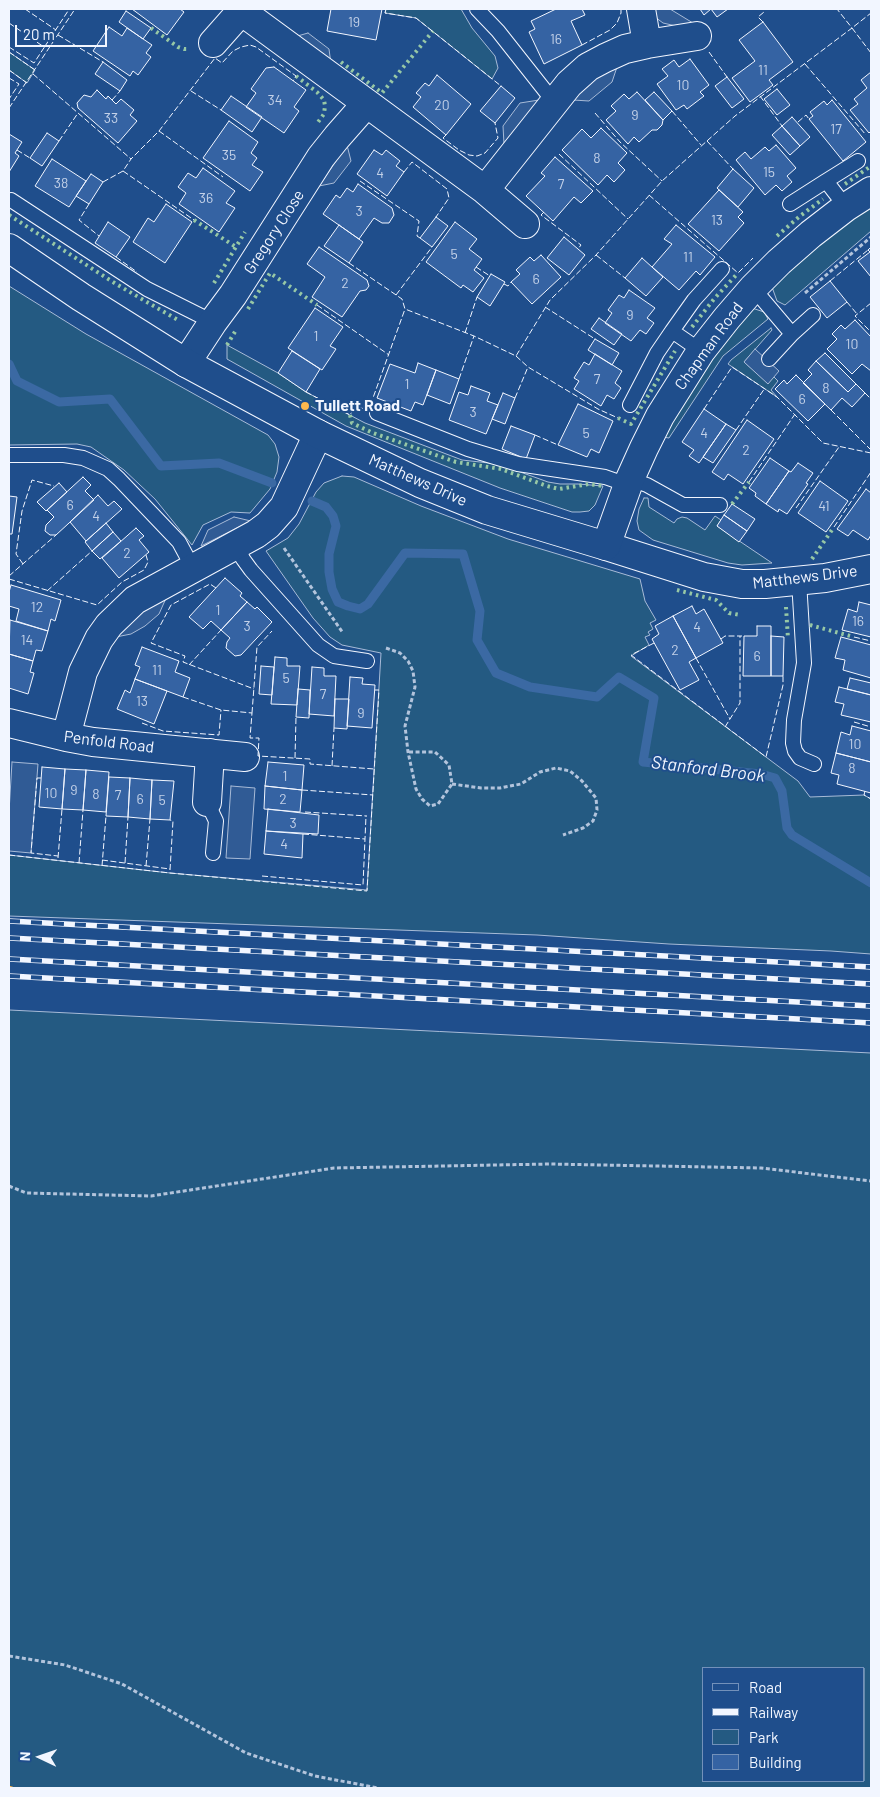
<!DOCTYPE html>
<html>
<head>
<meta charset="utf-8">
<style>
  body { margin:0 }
  #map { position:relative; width:880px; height:1797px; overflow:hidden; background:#1f4e8c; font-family:Barlow,sans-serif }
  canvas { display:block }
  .frame { position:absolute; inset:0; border:10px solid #f2f6ff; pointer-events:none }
  .legend { position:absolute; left:702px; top:1667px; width:162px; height:115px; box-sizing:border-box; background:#1f4e8c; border:1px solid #7391ba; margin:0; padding:6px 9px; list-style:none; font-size:15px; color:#f2f6ff }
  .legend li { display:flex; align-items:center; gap:10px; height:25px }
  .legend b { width:25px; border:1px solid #7391ba }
  .north { position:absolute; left:15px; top:1732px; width:50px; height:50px; -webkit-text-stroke:4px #1f4e8c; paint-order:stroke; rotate:273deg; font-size:14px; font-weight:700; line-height:20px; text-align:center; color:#f2f6ff }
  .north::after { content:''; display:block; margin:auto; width:18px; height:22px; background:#f2f6ff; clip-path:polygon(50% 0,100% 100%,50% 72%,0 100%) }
  .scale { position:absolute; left:15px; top:25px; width:92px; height:22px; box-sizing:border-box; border:2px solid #f2f6ff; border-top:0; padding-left:6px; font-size:15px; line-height:18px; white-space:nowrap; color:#f2f6ff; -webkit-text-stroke:4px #1f4e8c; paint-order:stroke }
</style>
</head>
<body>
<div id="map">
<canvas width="880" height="1797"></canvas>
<div class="frame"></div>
<ul class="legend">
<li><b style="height:6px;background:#1f4e8c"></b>Road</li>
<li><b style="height:6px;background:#f2f6ff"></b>Railway</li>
<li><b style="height:14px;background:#245a82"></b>Park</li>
<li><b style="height:14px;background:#3563a3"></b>Building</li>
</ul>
<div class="north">N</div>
<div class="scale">20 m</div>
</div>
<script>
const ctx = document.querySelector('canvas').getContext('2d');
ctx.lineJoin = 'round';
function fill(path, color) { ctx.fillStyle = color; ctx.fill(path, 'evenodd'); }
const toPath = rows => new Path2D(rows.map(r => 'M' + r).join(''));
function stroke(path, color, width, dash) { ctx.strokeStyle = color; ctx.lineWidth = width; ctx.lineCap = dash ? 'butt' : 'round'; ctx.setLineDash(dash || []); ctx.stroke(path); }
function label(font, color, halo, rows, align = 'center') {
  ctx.font = font + ' Barlow,sans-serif'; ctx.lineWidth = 4; ctx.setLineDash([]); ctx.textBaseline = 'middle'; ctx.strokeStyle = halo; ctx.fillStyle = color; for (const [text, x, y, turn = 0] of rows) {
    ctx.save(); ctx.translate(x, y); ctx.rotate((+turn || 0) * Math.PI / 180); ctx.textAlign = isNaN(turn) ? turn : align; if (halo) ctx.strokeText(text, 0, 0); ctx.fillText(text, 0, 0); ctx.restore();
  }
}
const green = toPath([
  [386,9,461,9,472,28,495,56,498,68,492,79,416,18,385,13,386,9],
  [9,52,35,70,27,83,9,70,9,52],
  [871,205,871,231,785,305,777,301,772,287,798,261,871,205],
  [9,286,86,334,268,435,275,444,279,457,277,472,270,489,250,513,231,512,203,525,192,545,155,499,124,470,91,447,77,444,9,445,9,286],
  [752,308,764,312,768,319,723,356,669,438,663,437,716,351,752,308],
  [771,328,772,330,744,362,768,383,774,377,778,381,771,390,777,397,728,364,731,360,771,328],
  [227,345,278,373,306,392,365,423,462,460,498,464,548,482,560,484,578,484,603,486,595,505,589,511,580,512,572,512,500,488,346,426,227,359,227,345],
  [342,476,354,477,421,506,508,539,640,579,645,601,656,620,650,623,653,629,648,632,650,635,645,637,649,645,631,656,798,781,810,797,864,795,871,799,871,954,831,951,669,944,537,935,9,916,9,855,170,873,367,890,381,653,342,645,330,637,313,618,266,551,288,538,299,524,316,492,324,483,342,476],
  [644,498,648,498,649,507,674,523,677,519,682,517,687,518,705,530,715,516,721,520,717,526,772,563,742,565,728,563,653,540,639,530,637,521,639,509,644,498],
  [9,1010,871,1053,871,1788,9,1788,9,1010],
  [704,1668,864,1668,864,1781,704,1781,704,1668]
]);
const parking = toPath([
  [651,9,670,9,693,23,676,26,663,23,655,17,651,9],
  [308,33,329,49,331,64,294,37,308,33],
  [617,67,612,82,589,101,573,100,585,87,599,76,617,67],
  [539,100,504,144,503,126,520,103,539,100],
  [347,145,351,161,334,183,319,186,347,145],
  [755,349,779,371,768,384,744,362,755,349],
  [234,517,251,521,201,546,208,530,234,517],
  [167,596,159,614,145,626,131,634,116,637,149,606,167,596],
  [12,762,38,764,31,853,9,851,9,812,12,762],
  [231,786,255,788,250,859,226,858,231,786]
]);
const stream = toPath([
  [9,364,17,381,59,402,110,399,161,466,219,463,272,483],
  [312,501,326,507,333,516,336,526,329,554,329,572,332,589,338,602,348,606,360,609,368,604,405,553,463,554,480,611,477,640,496,673,530,687,597,697,619,677,654,698,643,762,761,774,775,778,782,791,787,828,792,835,871,883]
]);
const building = toPath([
  [132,9,180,9,184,12,167,35,132,9],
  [331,9,382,9,376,40,327,31,331,9],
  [556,9,582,9,585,15,571,21,582,45,544,64,529,32,535,29,531,21,556,9],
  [700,9,728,9,717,17,711,9,704,15,700,9],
  [126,11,151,28,143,39,119,22,126,11],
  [763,22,793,62,769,80,773,85,750,102,732,78,755,61,739,40,763,22],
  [109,27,122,36,127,28,152,45,146,53,151,57,138,75,133,71,130,76,93,51,109,27],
  [690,59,709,85,700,92,704,96,687,109,684,105,676,110,657,84,668,76,662,69,674,60,679,67,690,59],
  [103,62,127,80,120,91,95,74,103,62],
  [274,67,306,90,294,107,299,111,284,133,246,107,256,93,251,89,266,68,274,67],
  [871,72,871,131,869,133,850,110,858,104,854,99,867,88,861,80,871,72],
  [437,75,471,104,446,135,413,107,421,97,416,93,425,83,429,86,437,75],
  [727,77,744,99,732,108,715,86,727,77],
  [501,86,515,98,495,123,480,111,501,86],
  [777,89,790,105,777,115,764,99,777,89],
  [97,90,106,99,108,96,116,104,121,99,134,110,130,115,137,121,118,143,78,108,77,103,84,95,91,97,97,90],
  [637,92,663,120,662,125,657,130,652,130,639,142,634,137,628,144,606,120,616,111,611,106,624,94,629,99,637,92],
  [654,92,672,111,663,120,645,100,654,92],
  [231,96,262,117,252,132,221,110,231,96],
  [832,100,866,142,843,161,809,119,813,116,810,112,824,101,827,105,832,100],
  [792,117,810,137,800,146,782,126,792,117],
  [229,121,258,142,251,153,257,158,252,165,263,172,250,191,203,158,229,121],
  [782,126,800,146,790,155,772,135,782,126],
  [601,128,627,153,618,163,625,170,614,182,607,175,598,185,562,150,582,129,591,138,601,128],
  [47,133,59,141,42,166,30,158,47,133],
  [9,134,22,142,15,153,19,156,9,172,9,134],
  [776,145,796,168,787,176,792,182,782,191,776,185,765,195,736,160,745,152,751,159,765,147,769,151,776,145],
  [374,150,382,155,386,150,400,161,396,166,404,172,387,196,357,174,374,150],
  [555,157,593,191,581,203,574,197,553,221,526,196,545,176,541,173,555,157],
  [52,159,86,181,69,207,35,186,52,159],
  [203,168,235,191,226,203,235,208,219,232,179,204,186,193,178,187,188,173,196,178,203,168],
  [733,169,754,188,738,207,717,188,733,169],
  [91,174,103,182,89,204,76,196,91,174],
  [358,184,392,208,394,215,389,223,382,223,374,218,359,239,323,214,336,195,340,198,347,188,353,192,358,184],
  [719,190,743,212,738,217,744,223,719,251,688,224,719,190],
  [166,204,192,222,165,263,133,242,148,218,154,222,166,204],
  [436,217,448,226,432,247,420,238,436,217],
  [108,222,130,237,116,257,95,243,108,222],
  [455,222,477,239,469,249,482,259,474,270,484,278,473,292,463,285,461,288,426,262,455,222],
  [339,225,363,242,349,263,324,246,339,225],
  [676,225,715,257,700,275,696,271,679,290,652,267,672,244,664,239,676,225],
  [564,237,585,255,569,275,547,258,564,237],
  [319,247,367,280,369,286,366,290,360,291,342,317,312,297,325,277,307,264,319,247],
  [871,247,871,277,858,261,870,252,868,250,871,247],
  [541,255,561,277,532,304,511,282,520,274,516,270,530,257,534,261,541,255],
  [642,258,663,277,646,296,625,278,642,258],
  [491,274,505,282,490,306,477,297,491,274],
  [830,281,847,302,827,318,810,297,830,281],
  [629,290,655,308,647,318,654,323,646,334,640,330,631,341,605,323,612,313,608,310,619,295,624,298,629,290],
  [315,308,343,327,330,346,336,349,322,370,288,348,315,308],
  [599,318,622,334,614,345,591,329,599,318],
  [855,320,871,337,871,371,862,364,852,374,827,349,837,339,832,334,841,325,845,329,855,320],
  [595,339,619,353,612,365,588,350,595,339],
  [292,351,320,369,306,392,278,373,292,351],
  [825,353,856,384,848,392,816,361,825,353],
  [595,354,622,371,615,383,621,388,614,399,607,395,601,406,574,389,579,381,574,378,584,362,589,365,595,354],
  [816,361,848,392,856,384,865,393,852,407,842,398,831,410,803,383,812,374,808,370,816,361],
  [418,363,436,370,423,405,415,402,411,411,377,398,390,364,415,373,418,363],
  [436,370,459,379,450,404,427,395,436,370],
  [796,375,825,404,808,421,775,389,784,380,787,384,796,375],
  [471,386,490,393,487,401,498,405,486,434,449,420,459,392,468,395,471,386],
  [503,393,515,398,505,424,492,419,503,393],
  [578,404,613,421,599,453,591,449,587,457,558,445,578,404],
  [704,409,726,424,699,463,689,456,694,450,682,442,704,409],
  [747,420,774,439,743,484,728,474,724,480,712,472,747,420],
  [726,424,736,430,713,463,703,457,726,424],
  [511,426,535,435,526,459,502,449,511,426],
  [770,458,789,471,766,504,755,496,756,493,749,488,770,458],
  [798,463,813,473,806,483,808,484,787,514,779,509,778,512,766,504,789,471,791,472,798,463],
  [83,477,91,485,85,491,94,500,56,535,50,535,45,531,46,525,54,517,47,510,83,477],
  [820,481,848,501,826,532,798,513,820,481],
  [59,483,67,492,46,511,37,502,59,483],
  [866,489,871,493,871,535,868,540,853,530,848,536,837,529,866,489],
  [98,495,108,506,114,501,122,509,86,541,70,522,98,495],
  [9,496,17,497,12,534,9,534,9,496],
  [732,504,755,519,747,531,724,515,732,504],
  [724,515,747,531,739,542,717,526,724,515],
  [106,523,113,532,92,551,85,542,106,523],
  [136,528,144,536,139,540,149,552,119,578,102,558,136,528],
  [113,532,121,541,100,559,92,551,113,532],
  [225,578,242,593,240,596,247,602,221,630,211,621,203,629,189,617,225,578],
  [11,585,61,600,55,621,51,619,48,631,16,621,19,609,9,606,9,592,11,585],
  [247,602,255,609,257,607,272,622,241,655,235,656,226,648,227,642,230,638,221,630,247,602],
  [859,602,871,605,871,637,842,630,848,609,857,612,859,602],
  [692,606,696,614,704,609,723,643,696,658,673,616,692,606],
  [673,616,696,658,689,662,699,680,680,690,652,639,659,634,655,626,673,616],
  [10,620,48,631,42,651,36,650,33,661,9,654,10,620],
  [757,626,771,626,771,676,743,676,744,636,757,636,757,626],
  [771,636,784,637,783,676,771,676,771,636],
  [841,637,871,645,871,678,843,670,845,660,835,658,841,637],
  [142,647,179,661,175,672,190,678,183,697,135,679,140,667,135,665,142,647],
  [9,654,33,661,30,672,34,673,28,694,9,688,9,654],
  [275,657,287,658,287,666,300,666,297,705,271,704,275,657],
  [261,666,274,667,272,695,259,694,261,666],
  [312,667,324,668,324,676,336,676,334,716,309,714,312,667],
  [350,677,363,678,362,684,375,685,372,728,347,726,350,677],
  [850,678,871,683,871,695,847,689,850,678],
  [135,679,167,691,154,724,117,709,125,690,130,693,135,679],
  [839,687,871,695,871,722,841,715,844,704,835,702,839,687],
  [298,689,310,690,309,718,296,717,298,689],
  [335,699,349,699,347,729,334,728,335,699],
  [852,726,871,731,871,762,836,753,841,732,850,735,852,726],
  [836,753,871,762,871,793,837,784,839,775,831,773,836,753],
  [268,762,304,765,302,790,265,786,268,762],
  [42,767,65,769,62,809,39,807,42,767],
  [65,769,86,770,83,810,62,809,65,769],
  [86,770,109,772,106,812,83,810,86,770],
  [109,777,130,778,128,817,106,816,109,777],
  [130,778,152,780,150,819,128,817,130,778],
  [152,780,174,781,170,820,150,819,152,780],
  [265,786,302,790,300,812,264,809,265,786],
  [268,809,319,815,318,834,266,831,268,809],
  [266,831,303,834,302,858,264,854,266,831]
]);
const path = toPath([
  [805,293,871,237],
  [284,548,343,633],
  [386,648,400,653,408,661,413,671,415,687,405,726,408,752,416,789,422,799,430,806,438,804,452,784,449,765,435,752,408,752],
  [452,784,481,788,500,788,521,784,540,772,556,768,570,771,582,781,596,798,597,810,593,821,583,828,563,835],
  [9,1186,26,1193,151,1196,334,1168,550,1164,761,1168,871,1181],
  [9,1656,65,1665,122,1684,246,1753,315,1776,378,1788]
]);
const service = toPath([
  [477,9,498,31,554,102],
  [826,181,858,161],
  [11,200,147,289,213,322],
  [790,204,826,181,846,207],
  [753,288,792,334],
  [672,331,694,300,722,269],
  [769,359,792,334,813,315],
  [630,405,657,353,672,331,701,351],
  [377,413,468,449,518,464,605,477,628,485],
  [9,455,64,455,83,458,108,469,119,479,179,542,193,568],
  [630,479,647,485,683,505,720,505],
  [236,545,243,559,251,570,318,645,334,656,367,661],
  [799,581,804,663,794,720,793,743,795,751,800,758,814,764],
  [207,802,216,821,213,853]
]);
const minor = toPath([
  [641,9,647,44,697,36],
  [241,11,485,190,525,224],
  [213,43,243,9],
  [485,190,569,84,588,67,605,58,625,49,647,44],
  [186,363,213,322,233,295,321,157,337,137,366,104],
  [606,546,704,577,742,584,765,584,825,578,871,569],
  [9,723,66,737,93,742,245,757],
  [66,737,83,672,99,639,109,625,135,600,256,534,268,525,284,507,318,434],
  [207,802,210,753]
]);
const tertiary = toPath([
  [9,248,81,297,186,363,318,434,420,483,487,510,606,546,630,479,644,448,660,416,701,351,727,318,753,288,779,262,811,234,846,207,871,191]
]);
const rail = toPath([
  [9,921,871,967],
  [9,938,871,984],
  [9,959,871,1006],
  [9,976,871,1023]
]);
const hedge = toPath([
  [151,28,178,47,184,49,188,49],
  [341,62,382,93,433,31],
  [296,76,317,92,324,100,325,106,324,114,316,125],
  [845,184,871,166],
  [9,215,116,284,178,320],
  [194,220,236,247],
  [777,236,800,216,823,199],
  [214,283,245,232],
  [248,309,270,273,317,305],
  [692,327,714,299,738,273],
  [227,345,236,330],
  [350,415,352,423,373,433,456,462,501,469,547,486,559,489,589,484,603,486],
  [618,418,631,424,675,351],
  [732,504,749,482],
  [812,559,834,527],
  [677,590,716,600,729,613,740,615],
  [786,607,788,639],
  [810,625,854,637]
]);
const fence = toPath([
  [25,9,56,30],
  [386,9,385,13,416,18,501,86],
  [763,22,758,17,764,12],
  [9,23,44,47],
  [58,35,103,62],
  [582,45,610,30,617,23,621,13,621,9],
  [9,47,34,63,68,11],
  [9,52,35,70],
  [709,52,727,77],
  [871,53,852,28,871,13],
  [805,64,866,135],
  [9,70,27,83],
  [33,74,78,113],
  [9,78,19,84,9,99],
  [191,91,221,110],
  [760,96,782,126],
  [112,100,120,91],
  [9,108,75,9],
  [672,111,701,145],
  [595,113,620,142,662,181],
  [798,122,806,115,809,119],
  [159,131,223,177],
  [446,135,443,138,459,150,469,155,477,156,485,153,498,138,495,123],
  [59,141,78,113,131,159],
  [707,141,733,169],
  [17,150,30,158],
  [559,154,628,219],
  [123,171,194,220],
  [404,172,412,162,447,189,449,198,436,217],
  [360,181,419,221,417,236,420,238],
  [103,182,123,171,131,159,159,131,215,58,222,63,233,51,241,47,250,45,256,47,296,76,293,81],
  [649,195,738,273,753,258],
  [89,204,79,220,99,236],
  [544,212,541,215,581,245,578,249],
  [596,255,625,278],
  [116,257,137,272],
  [349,263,402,299,405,309,474,336,516,356,550,300,596,255,662,181,735,116,852,28,837,9],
  [476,267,490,276],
  [830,281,868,250],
  [504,284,508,286,511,282],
  [396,295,432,247],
  [847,302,857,314],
  [871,303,855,316,871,332],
  [317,305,389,355],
  [545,307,595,339],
  [465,333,477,297],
  [516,356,528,367,598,409,618,418],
  [459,379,474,336],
  [306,392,350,415,353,410,359,408,369,409,405,309],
  [865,393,871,399],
  [515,398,528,367],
  [704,409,732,367,777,397,823,443,871,453],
  [831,410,871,450],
  [736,430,765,388],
  [535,435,558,445],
  [749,482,795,414],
  [796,508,839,447],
  [834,527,871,472],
  [23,564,16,554,22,511,32,480,54,486],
  [9,576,56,535],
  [9,579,97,605,122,582,144,570,148,562,146,555],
  [216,588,210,584,171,605,151,643,185,656,183,662,254,689],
  [47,591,92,551],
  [854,637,871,641],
  [721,639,725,636,742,636],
  [654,643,631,655,766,757,783,685,783,676],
  [696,658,730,719],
  [189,665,221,630],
  [183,697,221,710,252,713,250,738,259,738,258,756,310,759,310,764,374,769],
  [252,713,257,647,272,631],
  [854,722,871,727],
  [142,723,163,731,219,735,221,710],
  [725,727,740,703,740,636],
  [295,758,296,717],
  [332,766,334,728],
  [41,778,37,778,31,853,58,856],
  [302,790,373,795],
  [865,791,864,795,871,799],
  [305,812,367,816],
  [303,834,365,839],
  [9,855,170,873,367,891,379,690,375,690],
  [58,858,62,809],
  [102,860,170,869],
  [79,863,83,810],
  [125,863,128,817],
  [102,866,106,816],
  [146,866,150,819],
  [170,870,173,821,170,820],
  [262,876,363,885,366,816]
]);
const power = toPath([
  [9,1786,15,1788]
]);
const markers = [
  [305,406,5,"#ffb74d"]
];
const numberNames = [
  ["19",354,22],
  ["16",556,39],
  ["11",763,70],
  ["10",683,85],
  ["34",275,100],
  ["20",442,105],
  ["9",635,115],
  ["33",111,118],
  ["17",836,129],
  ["35",229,155],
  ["8",597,158],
  ["15",769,172],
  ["4",380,173],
  ["38",61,183],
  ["7",561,184],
  ["36",206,198],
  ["3",359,211],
  ["13",717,220],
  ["5",454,254],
  ["11",688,257],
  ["6",536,279],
  ["2",345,283],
  ["9",630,315],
  ["1",316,336],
  ["10",852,344],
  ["7",597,379],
  ["1",407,384],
  ["8",826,388],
  ["6",802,399],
  ["3",473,412],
  ["5",586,433],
  ["4",704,433],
  ["2",746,450],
  ["6",70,505],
  ["41",824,506],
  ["4",96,516],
  ["2",127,553],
  ["12",37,607],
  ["1",218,610],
  ["16",858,621],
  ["3",247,626],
  ["4",697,627],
  ["14",27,640],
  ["2",675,650],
  ["6",757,656],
  ["11",157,670],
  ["5",286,678],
  ["7",323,694],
  ["13",142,701],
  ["9",361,713],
  ["10",855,744],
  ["8",852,768],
  ["1",285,776],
  ["9",74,790],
  ["10",51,793],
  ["8",96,794],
  ["7",118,795],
  ["6",140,799],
  ["2",283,799],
  ["5",162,800],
  ["3",293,823],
  ["4",284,844]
];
const streetNames = [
  ["Gregory Close",274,232,-57],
  ["Chapman Road",709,346,-54],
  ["Matthews Drive",418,480,24],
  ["Matthews Drive",805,577,-7],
  ["Penfold Road",109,742,7]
];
const poiNames = [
  ["Tullett Road",315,406]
];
const waterNames = [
  ["Stanford Brook",708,769,7]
];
fill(green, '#245a82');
stroke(green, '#a8bbd7', 1);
fill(parking, '#305b95');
stroke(parking, '#a8bbd7', 1);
stroke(stream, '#3b69a3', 9);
fill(building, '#3563a3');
stroke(building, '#f2f6ff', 1);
stroke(service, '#f2f6ff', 16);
stroke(minor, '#f2f6ff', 30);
stroke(tertiary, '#f2f6ff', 30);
stroke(path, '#b3c4dc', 3, [4, 2.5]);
stroke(service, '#1f4e8c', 14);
stroke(minor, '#1f4e8c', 28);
stroke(tertiary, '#1f4e8c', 28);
stroke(rail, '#f2f6ff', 5.5);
stroke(rail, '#1f4e8c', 4, [11]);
stroke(hedge, '#97c8a6', 4, [2.5, 4]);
stroke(fence, '#f2f6ff', 1, [6, 2.5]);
stroke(power, '#ffb74d', 1, [18, 4, 2.5, 4]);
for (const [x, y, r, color] of markers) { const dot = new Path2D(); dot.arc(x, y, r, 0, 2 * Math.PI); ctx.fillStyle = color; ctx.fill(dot); stroke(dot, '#1f4e8c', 2); }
label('14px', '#c3d1e8', null, numberNames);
label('16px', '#f2f6ff', '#1f4e8c', streetNames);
label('bold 16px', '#f2f6ff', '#1f4e8c', poiNames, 'left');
label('italic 18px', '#f2f6ff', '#1f4e8c', waterNames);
</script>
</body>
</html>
